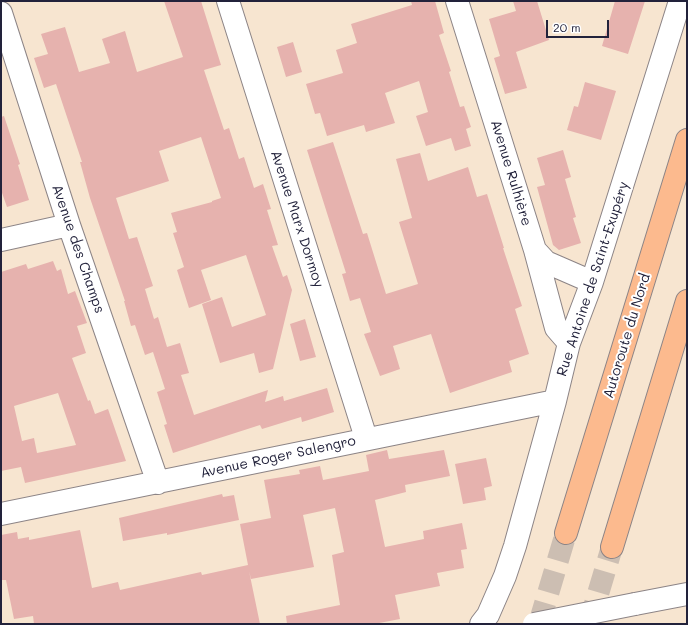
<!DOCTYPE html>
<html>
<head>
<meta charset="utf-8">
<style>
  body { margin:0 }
  #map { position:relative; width:688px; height:625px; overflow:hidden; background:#f7e5d0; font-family:Mali,sans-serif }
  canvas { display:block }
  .frame { position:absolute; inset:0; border:2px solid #22223b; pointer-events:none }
  .scale { position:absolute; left:546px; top:20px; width:63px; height:18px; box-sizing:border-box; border:2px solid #22223b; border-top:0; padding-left:5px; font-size:12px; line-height:14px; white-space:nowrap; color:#22223b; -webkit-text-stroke:3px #fff; paint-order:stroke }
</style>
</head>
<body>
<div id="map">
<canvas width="688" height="625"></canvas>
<div class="frame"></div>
<div class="scale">20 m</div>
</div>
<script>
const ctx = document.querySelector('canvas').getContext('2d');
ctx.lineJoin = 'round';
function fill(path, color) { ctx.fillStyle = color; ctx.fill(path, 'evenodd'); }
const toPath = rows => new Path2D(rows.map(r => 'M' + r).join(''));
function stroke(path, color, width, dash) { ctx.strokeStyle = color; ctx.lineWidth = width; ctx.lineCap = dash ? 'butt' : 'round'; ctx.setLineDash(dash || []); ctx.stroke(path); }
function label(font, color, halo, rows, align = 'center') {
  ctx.font = font + ' Mali,sans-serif'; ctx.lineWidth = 4; ctx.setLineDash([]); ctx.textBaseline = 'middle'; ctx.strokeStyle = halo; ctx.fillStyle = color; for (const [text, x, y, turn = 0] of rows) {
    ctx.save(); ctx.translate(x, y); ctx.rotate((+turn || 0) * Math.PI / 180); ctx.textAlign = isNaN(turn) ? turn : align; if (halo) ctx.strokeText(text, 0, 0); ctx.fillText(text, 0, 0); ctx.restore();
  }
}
const building = toPath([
  [164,1,201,1,221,65,204,70,224,130,229,128,239,159,244,157,254,188,263,184,271,209,267,210,278,245,272,246,283,277,287,275,292,290,273,369,259,373,254,353,220,363,202,304,222,297,232,327,266,315,246,255,201,270,211,300,189,308,177,270,184,267,173,233,177,232,171,213,212,202,212,201,221,198,201,137,159,151,169,181,116,198,129,239,137,237,153,286,145,289,154,319,158,317,167,347,180,343,189,373,181,375,194,415,268,390,265,402,283,396,284,401,327,388,334,412,302,422,301,417,262,429,260,425,173,453,164,425,167,424,157,392,165,389,153,352,145,355,135,325,131,326,124,301,125,301,90,198,80,162,82,162,56,84,44,88,34,58,48,54,41,34,65,27,79,72,110,63,102,39,125,31,137,72,183,57],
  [411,1,435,1,444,33,439,35,451,71,449,72,460,107,464,106,471,127,466,129,471,146,455,151,451,138,426,146,416,116,428,112,419,81,385,93,395,123,366,132,364,125,327,136,320,113,315,114,306,84,343,73,336,50,357,43,351,24,412,5],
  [513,1,537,1,549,40,516,52,527,88,505,94,494,58,500,56,489,19,516,11],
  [615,1,645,1,628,54,602,46],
  [293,42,302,72,286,77,277,47],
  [585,82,616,91,601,140,567,130,574,106,578,107],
  [4,116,20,164,18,165,29,200,7,207,1,190,1,117],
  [333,142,363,234,367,233,386,294,418,284,399,222,412,218,396,159,420,153,428,181,468,167,477,197,487,194,504,248,503,248,522,306,515,309,529,354,509,361,512,372,450,393,431,334,393,346,400,369,380,376,364,334,371,332,360,298,350,301,342,274,346,273,307,150],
  [563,150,571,177,565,179,576,217,573,218,581,243,559,250,553,245,537,187,545,185,537,158],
  [53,261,57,271,61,269,68,294,75,291,87,323,77,326,86,353,72,358,88,401,90,400,95,414,108,409,126,461,25,483,21,467,1,471,1,272,26,264,28,269],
  [58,393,76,445,37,453,34,438,22,441,14,406],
  [305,319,316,357,300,361,290,324],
  [387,450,389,459,444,450,450,476,405,485,406,492,375,500,385,547,424,539,423,531,462,523,467,549,461,550,464,568,437,573,440,586,395,595,400,619,374,624,287,624,286,616,340,605,332,555,344,552,335,508,303,515,314,567,251,579,249,571,260,624,34,624,33,616,14,619,6,580,1,580,1,535,17,532,18,539,29,537,29,540,80,530,92,588,118,582,120,590,201,572,202,575,248,565,240,524,271,518,264,480,300,474,299,470,320,466,323,480,369,471,366,455],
  [486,458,492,486,484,488,486,500,463,504,455,464],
  [222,494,223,497,234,495,239,520,167,535,167,533,123,541,119,518]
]);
const highwayTunnel = toPath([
  [539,624,566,533],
  [589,624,612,547]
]);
const street = toPath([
  [228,1,366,438],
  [457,1,535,250,556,328,569,343],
  [1,13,69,225,158,483],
  [1,240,69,225],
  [535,250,546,262,592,282],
  [1,514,555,401],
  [635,604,687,594],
  [481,624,488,615,505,576,515,546,555,401,569,343,592,282,680,1]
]);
const highway = toPath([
  [566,533,687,140],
  [612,547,687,301]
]);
const streetBridge = toPath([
  [534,624,635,604]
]);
const streetNames = [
  ["Avenue Rulhière",511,173,73],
  ["Avenue Marx Dormoy",297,219,72],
  ["Avenue des Champs",78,249,71],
  ["Rue Antoine de Saint-Exupéry",593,279,-72],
  ["Autoroute du Nord",627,336,-73],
  ["Avenue Roger Salengro",278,457,-12]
];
fill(building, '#e6b2ae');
stroke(highwayTunnel, '#ccbeb2', 22, [22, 11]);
stroke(street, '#8c8486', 24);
stroke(highway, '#8c8486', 24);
stroke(street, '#fff', 22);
stroke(highway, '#fcba8e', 22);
stroke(streetBridge, '#8c8486', 24, []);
stroke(streetBridge, '#fff', 22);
label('14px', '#22223b', '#fff', streetNames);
</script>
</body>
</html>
